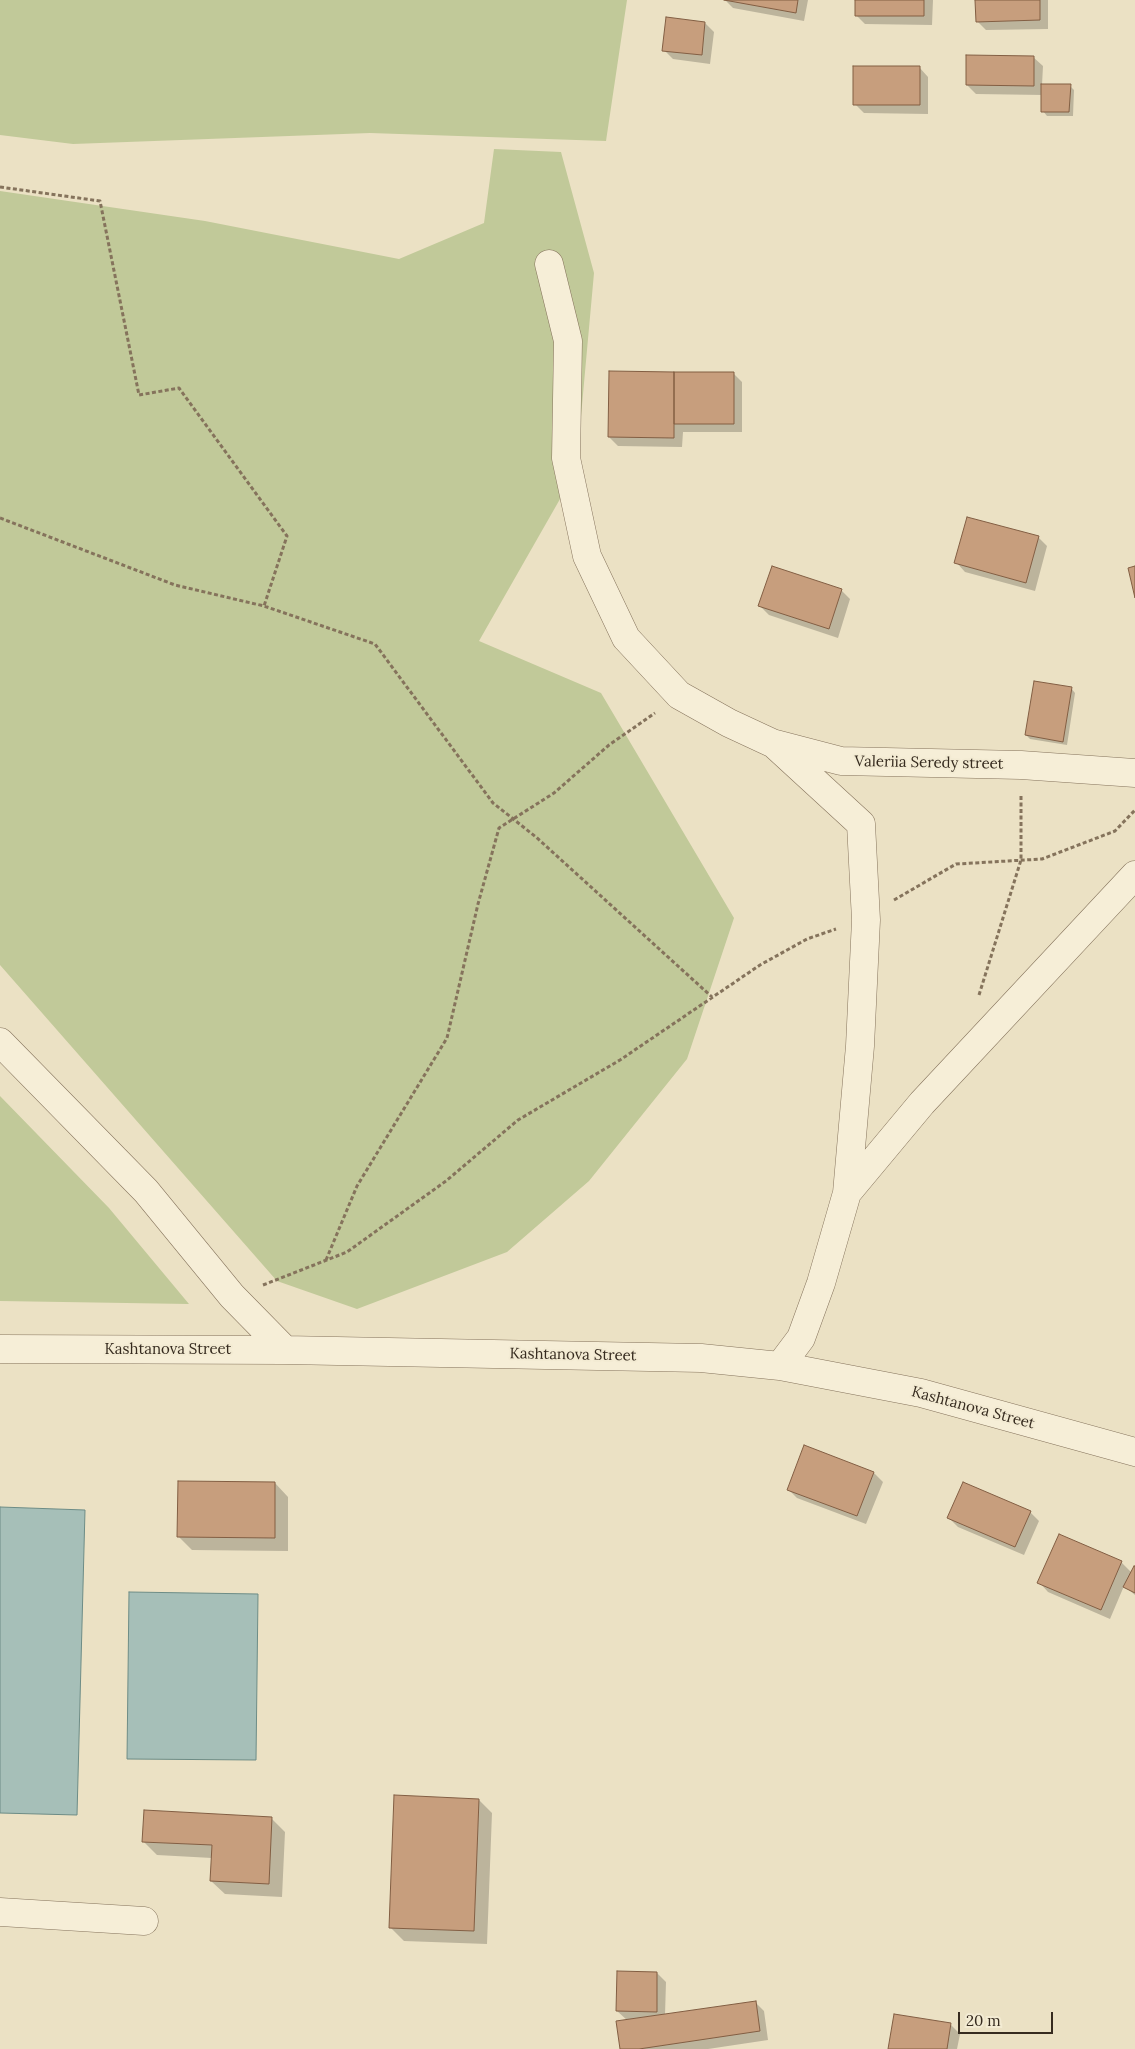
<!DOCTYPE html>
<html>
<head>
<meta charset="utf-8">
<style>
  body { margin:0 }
  #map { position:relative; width:1135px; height:2049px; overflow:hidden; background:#ebe1c4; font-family:Lora,serif }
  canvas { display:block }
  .scale { position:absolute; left:958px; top:2012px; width:95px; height:22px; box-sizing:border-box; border:2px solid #362b1f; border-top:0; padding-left:6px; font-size:15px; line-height:18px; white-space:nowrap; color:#362b1f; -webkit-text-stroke:4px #f3ebd3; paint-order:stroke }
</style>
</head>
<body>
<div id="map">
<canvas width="1135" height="2049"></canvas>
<div class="scale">20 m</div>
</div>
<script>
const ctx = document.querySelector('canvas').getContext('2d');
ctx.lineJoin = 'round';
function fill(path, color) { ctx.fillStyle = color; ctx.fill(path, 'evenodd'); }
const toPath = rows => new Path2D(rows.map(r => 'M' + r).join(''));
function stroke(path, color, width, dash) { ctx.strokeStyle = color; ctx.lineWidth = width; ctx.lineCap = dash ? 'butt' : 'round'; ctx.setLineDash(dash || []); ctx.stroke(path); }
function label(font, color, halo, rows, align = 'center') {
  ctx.font = font + ' Lora,serif'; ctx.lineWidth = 4; ctx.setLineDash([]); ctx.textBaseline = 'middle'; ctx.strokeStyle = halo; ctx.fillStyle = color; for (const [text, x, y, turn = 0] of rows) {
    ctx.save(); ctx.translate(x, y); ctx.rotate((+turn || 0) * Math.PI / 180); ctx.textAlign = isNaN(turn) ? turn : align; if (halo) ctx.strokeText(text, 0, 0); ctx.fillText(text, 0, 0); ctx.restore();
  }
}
const green = toPath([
  [0,0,627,0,606,141,370,133,73,144,0,135],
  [494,149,561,152,594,273,576,471,479,641,601,693,734,918,687,1059,589,1181,507,1252,357,1309,277,1281,0,965,0,191,205,221,399,259,484,223],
  [0,1096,109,1208,189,1304,0,1301]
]);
const water = toPath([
  [0,1507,85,1510,77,1815,0,1813,0,1507],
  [129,1592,258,1594,256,1760,127,1759,129,1592]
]);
const shadow = toPath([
  [725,0,808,0,804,21,733,8],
  [856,0,933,0,932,25,865,24,856,15],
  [977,0,1048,0,1048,29,986,30,977,21],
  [705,23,714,32,710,64,673,59,664,50],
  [1033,57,1043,66,1042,85,1070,86,1074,90,1073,116,1047,116,1043,111,1043,95,976,94,967,85],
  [919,67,928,77,928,114,864,113,855,104],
  [733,373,742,382,742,432,683,432,682,447,618,446,609,437],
  [1038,537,1047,546,1035,591,965,572,956,562],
  [841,590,850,599,838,638,769,615,760,606],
  [1071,688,1075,693,1067,745,1030,739,1026,735],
  [804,1447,874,1473,883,1482,866,1524,797,1498,788,1489],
  [275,1483,288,1497,288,1551,192,1550,178,1536],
  [1030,1512,1039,1521,1024,1555,958,1527,949,1518],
  [1121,1562,1132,1573,1135,1568,1135,1595,1124,1586,1110,1619,1048,1592,1039,1582],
  [479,1800,492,1813,487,1944,404,1941,390,1927],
  [271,1818,285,1832,282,1897,225,1894,211,1881,212,1858,157,1855,143,1841],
  [657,1973,666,1982,665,2015,755,2002,764,2011,768,2040,708,2049,621,2049,627,2020,617,2011],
  [951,2025,960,2034,957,2049,889,2049]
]);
const building = toPath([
  [724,0,798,0,796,13,724,0],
  [855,0,924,0,924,16,855,16,855,0],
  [975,0,1040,0,1040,20,976,22,975,0],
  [666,17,705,22,702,55,662,51,666,17],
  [966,55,1034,56,1034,86,966,85,966,55],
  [853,66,920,66,920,105,853,105,853,66],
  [1041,84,1071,84,1069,112,1041,112,1041,84],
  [609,371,674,372,674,438,608,437,609,371],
  [674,372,734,372,734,424,674,424,674,372],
  [967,517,1039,536,1026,583,954,563,967,517],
  [772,566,842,589,829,629,758,606,772,566],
  [1135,566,1135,598,1128,568,1135,566],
  [1034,681,1072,687,1063,742,1025,735,1034,681],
  [804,1445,874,1472,857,1516,787,1490,804,1445],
  [178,1481,275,1482,275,1538,177,1537,178,1481],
  [963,1482,1031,1511,1015,1547,947,1518,963,1482],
  [1059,1534,1122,1561,1101,1610,1037,1583,1059,1534],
  [1134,1566,1135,1566,1135,1593,1123,1587,1134,1566],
  [394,1795,479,1799,474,1931,389,1928,394,1795],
  [144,1810,272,1817,269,1884,210,1881,212,1845,142,1842,144,1810],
  [617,1971,657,1972,657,2012,616,2011,617,1971],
  [756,2001,760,2031,639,2049,620,2049,616,2021,756,2001],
  [894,2014,951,2023,947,2049,888,2049,894,2014]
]);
const path = toPath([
  [0,187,100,201,139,395,179,388,287,536,264,606],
  [0,518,175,585,264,606,375,644,493,803,536,837,712,997],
  [894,900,956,864,1042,859,1115,831,1135,810],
  [979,995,1021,860,1021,796],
  [326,1260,357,1186,447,1038,478,904,499,828,554,793,609,745,655,713],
  [263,1285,347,1252,446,1181,518,1120,620,1060,760,965,807,939,836,929]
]);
const minor = toPath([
  [549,264,568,341,566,458,587,556,626,638,679,695,729,723,772,743,841,761,1021,765,1135,773],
  [775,745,861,824,866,920,860,1046,847,1193,821,1283,801,1338,780,1366],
  [0,1042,146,1191,232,1296,285,1350],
  [847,1193,922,1103,1135,875],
  [0,1349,285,1350,701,1358,780,1366,921,1393,1135,1452],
  [0,1912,144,1921]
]);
const streetNames = [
  ["Valeriia Seredy street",929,763,1],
  ["Kashtanova Street",168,1350],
  ["Kashtanova Street",573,1355,1],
  ["Kashtanova Street",973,1408,15]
];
fill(green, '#c1c999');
fill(water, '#a6bfb8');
stroke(water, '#6d8c86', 1);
fill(shadow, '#0003');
fill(building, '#c79e7d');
stroke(building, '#825e43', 1);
stroke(minor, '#85735c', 29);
stroke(path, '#85735c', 3, [4, 2.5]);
stroke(minor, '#f6eed7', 28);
label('15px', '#362b1f', '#f3ebd3', streetNames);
</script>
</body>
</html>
